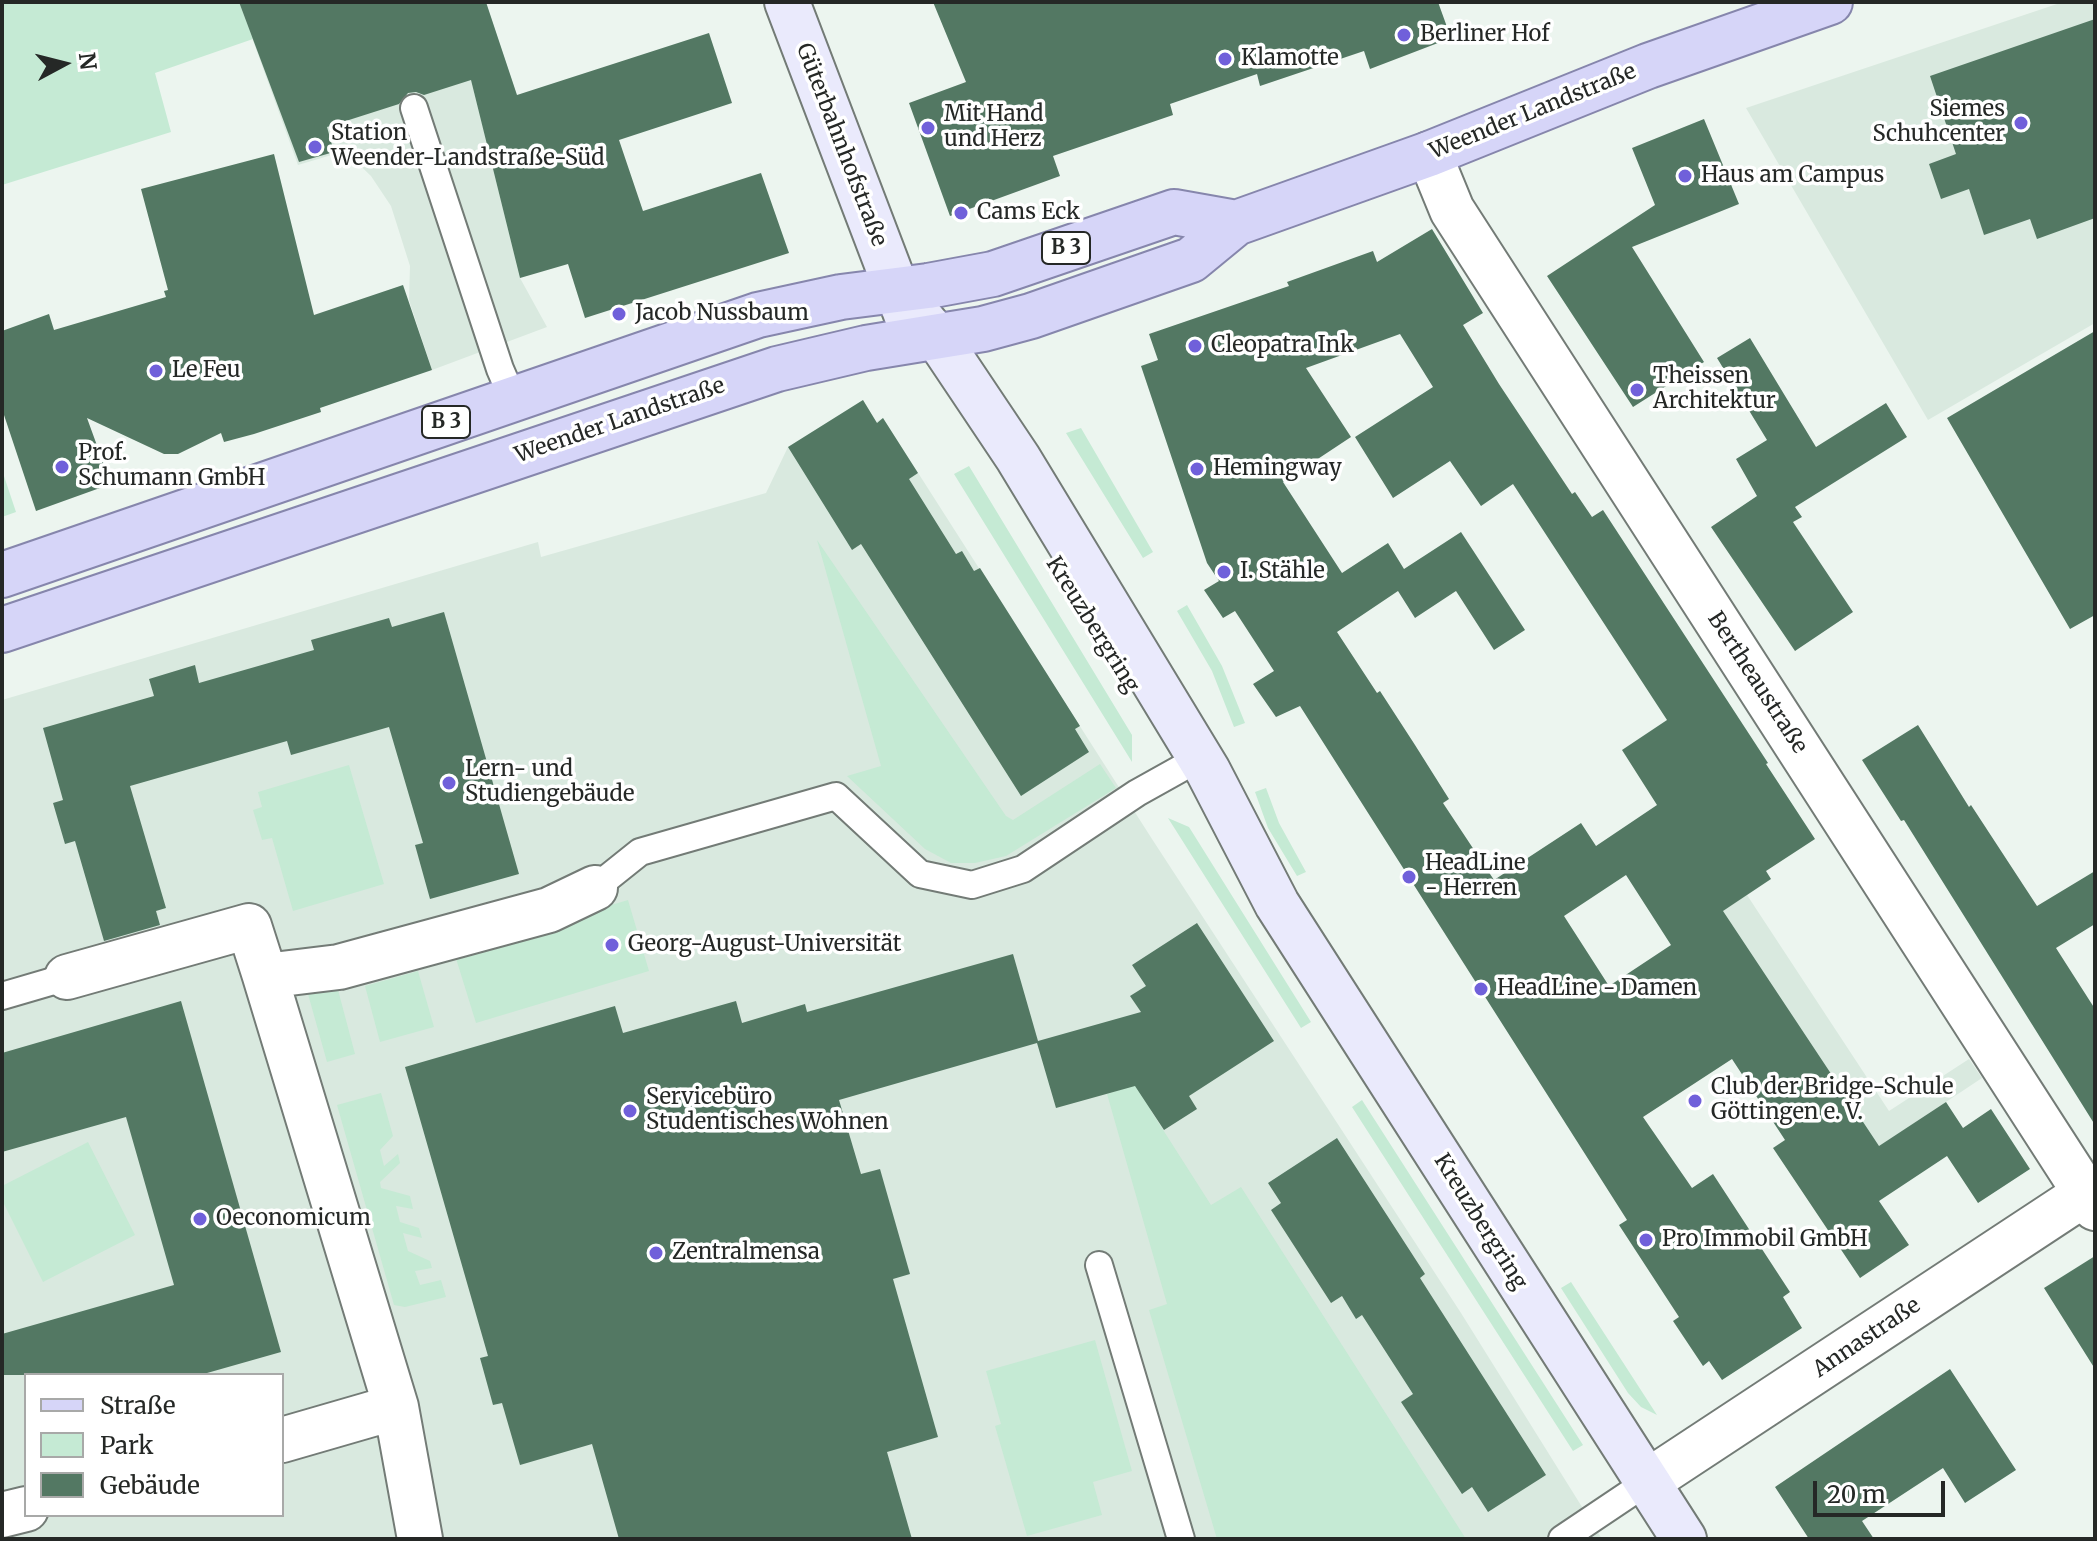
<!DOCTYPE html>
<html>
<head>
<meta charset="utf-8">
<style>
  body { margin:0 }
  #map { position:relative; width:2097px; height:1541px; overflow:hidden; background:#ecf5ef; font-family:Merriweather,serif }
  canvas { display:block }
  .frame { position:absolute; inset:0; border:4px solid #252826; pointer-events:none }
  .legend { position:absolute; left:24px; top:1373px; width:260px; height:144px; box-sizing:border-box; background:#fff; border:2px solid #a8a9a8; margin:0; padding:10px 14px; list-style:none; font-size:24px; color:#252826 }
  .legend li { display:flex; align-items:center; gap:16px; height:40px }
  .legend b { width:40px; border:2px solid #a8a9a8 }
  .north { position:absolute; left:24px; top:24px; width:80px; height:80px; -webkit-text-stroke:6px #fff; paint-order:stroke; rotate:83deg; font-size:22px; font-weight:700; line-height:32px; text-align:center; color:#252826 }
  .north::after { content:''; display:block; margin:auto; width:28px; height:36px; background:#252826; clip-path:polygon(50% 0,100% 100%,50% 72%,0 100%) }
  .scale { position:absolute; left:1813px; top:1481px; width:132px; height:36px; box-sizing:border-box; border:4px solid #252826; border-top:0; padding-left:10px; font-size:24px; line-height:28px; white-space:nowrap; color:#252826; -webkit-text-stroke:6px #fff; paint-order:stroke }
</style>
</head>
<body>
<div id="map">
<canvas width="2097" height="1541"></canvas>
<div class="frame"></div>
<ul class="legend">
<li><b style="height:10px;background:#d6d5f8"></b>Straße</li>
<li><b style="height:22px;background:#c5ead4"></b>Park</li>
<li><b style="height:22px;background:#537863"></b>Gebäude</li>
</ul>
<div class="north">N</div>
<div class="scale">20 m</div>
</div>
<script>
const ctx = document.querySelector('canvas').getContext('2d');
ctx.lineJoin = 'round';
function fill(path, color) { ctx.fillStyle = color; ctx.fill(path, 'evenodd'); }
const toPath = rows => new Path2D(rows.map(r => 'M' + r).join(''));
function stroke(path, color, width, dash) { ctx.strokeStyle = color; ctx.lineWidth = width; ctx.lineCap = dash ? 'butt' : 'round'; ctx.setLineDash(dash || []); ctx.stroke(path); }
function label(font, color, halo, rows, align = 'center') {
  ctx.font = font + ' Merriweather,serif'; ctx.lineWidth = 7; ctx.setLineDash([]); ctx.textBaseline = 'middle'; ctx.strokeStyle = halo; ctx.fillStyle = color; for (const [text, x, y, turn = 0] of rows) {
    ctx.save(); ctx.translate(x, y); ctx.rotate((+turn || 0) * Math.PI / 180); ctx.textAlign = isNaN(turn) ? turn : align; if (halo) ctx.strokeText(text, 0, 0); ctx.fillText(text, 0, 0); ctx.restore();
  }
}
const built = toPath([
  [239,2,445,2,470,75,520,278,547,327,432,370,409,300,410,266,391,206,371,176,345,151,298,165],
  [2063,2,2095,2,2095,323,1928,420,1746,108],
  [863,400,876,422,883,418,1152,839,1461,1313,1602,1539,2,1539,2,700,538,542,541,557,766,493,788,447],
  [26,1375,282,1375,282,1515,26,1515],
  [1747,895,1889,1111,1969,1059,1982,1078,1845,1169,1690,932]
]);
const green = toPath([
  [2,2,239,2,253,39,155,73,171,132,2,185],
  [1081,428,1153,552,1143,558,1066,433],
  [969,466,1132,735,1132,762,954,474],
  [2,470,16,512,2,517],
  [817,540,1006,816,1013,820,1100,764,1116,788,1006,856,975,863,951,863,925,849,847,776,881,766],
  [1187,605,1222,666,1245,723,1234,727,1212,671,1177,611],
  [349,765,384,884,293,911,272,838,262,840,253,810,262,807,258,792],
  [1266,788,1279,823,1306,872,1297,876,1268,828,1255,792],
  [1168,818,1189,827,1311,1022,1301,1028],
  [628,900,649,971,476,1023,454,952],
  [418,971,434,1027,380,1042,365,986],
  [337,986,355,1054,327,1062,308,994],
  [1169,1074,1151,1111,1211,1205,1241,1187,1466,1539,1217,1539,1149,1310,1167,1304,1107,1094],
  [381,1093,393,1136,380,1150,384,1166,398,1154,400,1163,380,1182,381,1188,410,1196,413,1209,396,1206,400,1222,419,1228,422,1238,403,1233,408,1251,430,1261,432,1268,415,1271,420,1285,441,1280,446,1297,405,1307,394,1305,337,1105],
  [1362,1100,1583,1445,1573,1451,1352,1107],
  [88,1142,135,1235,43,1282,2,1200,2,1186],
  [1571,1282,1657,1415,1641,1407,1628,1393,1561,1288],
  [1095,1340,1132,1471,1093,1482,1102,1515,1027,1536,995,1426,1001,1424,986,1371]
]);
const building = toPath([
  [239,2,486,2,517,95,709,33,732,103,619,140,643,211,761,173,789,253,585,318,568,264,520,278,471,80,424,95,416,92,408,93,399,104,327,127,334,152,299,162],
  [933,2,1438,2,1451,38,1370,69,1364,51,1260,86,1257,74,1170,104,1173,115,1053,156,1060,176,950,216,909,103,966,82],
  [2095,19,2095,218,2037,239,2030,219,1984,235,1969,189,1941,199,1929,164,1956,154,1930,76],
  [1704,119,1739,204,1632,247,1704,362,1633,407,1547,276,1655,205,1632,148],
  [274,154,314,315,403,285,432,370,320,408,321,412,254,434,224,442,221,433,178,454,164,454,87,418,111,484,36,511,2,409,2,331,49,314,54,330,166,297,164,291,168,290,141,189],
  [1432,229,1483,313,1463,325,1499,384,1572,494,1575,492,1592,517,1603,510,1768,763,1766,764,1815,839,1766,871,1771,879,1723,911,1879,1146,1946,1102,1963,1128,1991,1109,2030,1169,1978,1203,1947,1156,1879,1201,1909,1245,1860,1278,1773,1148,1785,1140,1732,1059,1643,1117,1692,1188,1713,1174,1790,1292,1783,1297,1802,1328,1722,1380,1709,1361,1703,1366,1673,1321,1679,1317,1619,1225,1627,1220,1300,706,1276,717,1253,684,1274,671,1235,611,1223,618,1204,590,1219,581,1207,563,1141,366,1158,360,1149,334,1289,286,1287,282,1373,251,1377,262],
  [1400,334,1433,387,1355,437,1393,498,1450,461,1481,506,1513,484,1667,720,1622,750,1657,805,1596,846,1581,823,1494,880,1443,803,1449,799,1415,745,1380,691,1377,693,1337,632,1398,591,1415,618,1456,591,1494,650,1525,630,1461,532,1404,569,1388,543,1342,573,1283,482,1351,437,1306,368],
  [1626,875,1671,945,1609,986,1564,916],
  [2095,331,2095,615,2070,629,1947,418],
  [1750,338,1816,447,1886,403,1907,437,1795,507,1802,517,1793,522,1853,612,1795,651,1711,527,1757,496,1736,459,1767,440,1717,358],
  [863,400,877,423,883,418,918,473,909,479,956,554,962,551,974,571,980,568,1080,726,1075,729,1089,752,1021,796,861,544,852,550,788,447],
  [444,612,519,874,430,899,415,845,423,843,389,727,291,755,287,741,130,786,166,908,156,911,160,925,104,941,75,841,65,844,53,803,63,800,43,728,154,696,149,679,195,665,199,683,314,650,311,640,389,618,392,627],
  [1918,725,1969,807,1971,805,2037,906,2095,871,2095,924,2056,948,2095,1009,2095,1125,1904,820,1901,821,1862,760],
  [1197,923,1274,1041,1189,1096,1197,1109,1164,1130,1135,1086,1056,1108,1037,1043,839,1100,861,1174,880,1169,910,1274,893,1279,938,1437,887,1452,912,1539,619,1539,592,1444,520,1465,502,1403,493,1405,480,1358,488,1356,405,1067,615,1006,623,1033,736,1001,742,1023,805,1004,807,1012,1013,954,1038,1041,1141,1012,1130,996,1146,986,1132,965],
  [181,1001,281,1352,200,1375,2,1375,2,1334,174,1285,126,1117,2,1152,2,1053],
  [1337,1138,1425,1274,1420,1278,1546,1475,1488,1512,1472,1487,1462,1494,1401,1402,1413,1394,1362,1315,1356,1319,1342,1296,1331,1303,1271,1210,1281,1203,1268,1183],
  [2095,1256,2095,1369,2044,1288],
  [1950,1369,2016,1470,1965,1503,1943,1468,1862,1521,1874,1539,1809,1539,1775,1487]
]);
const lane = toPath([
  [414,108,500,369,513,399],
  [595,888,640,852,836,796,920,874,972,885,1023,869,1137,793,1180,769],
  [2,996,67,977],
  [1099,1265,1181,1539],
  [1562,1539,1647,1482]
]);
const street = toPath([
  [1429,154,1452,210,2095,1208],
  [265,976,396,1407,420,1539],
  [67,977,249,926,265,976,339,967,549,910,595,888],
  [282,1440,396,1407],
  [1647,1482,2086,1193],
  [2,1515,26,1509]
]);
const secondary = toPath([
  [787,2,906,314],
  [895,288,937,337,1018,458,1208,771,1277,904,1684,1539]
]);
const primary = toPath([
  [2,575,758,315,841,297,928,286,993,274,1174,212,1236,223],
  [2,630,777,369,866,348,983,329,1031,316,1191,260,1236,223,1429,154,1648,66,1830,2]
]);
const markers = [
  [1404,35,8,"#7060da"],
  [1225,59,8,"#7060da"],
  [2021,123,8,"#7060da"],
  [928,128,8,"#7060da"],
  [315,147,8,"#7060da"],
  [1685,176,8,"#7060da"],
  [961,213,8,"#7060da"],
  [619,314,8,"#7060da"],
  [1195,346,8,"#7060da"],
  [156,371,8,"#7060da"],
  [1637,390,8,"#7060da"],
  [62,467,8,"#7060da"],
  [1197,469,8,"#7060da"],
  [1224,572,8,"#7060da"],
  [449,783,8,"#7060da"],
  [1409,877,8,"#7060da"],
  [612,945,8,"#7060da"],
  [1481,989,8,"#7060da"],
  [1695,1101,8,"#7060da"],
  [630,1111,8,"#7060da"],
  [200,1219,8,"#7060da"],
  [1646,1240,8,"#7060da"],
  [656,1253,8,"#7060da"]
];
const shields = [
  [1066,248,48],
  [446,422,48]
];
const shieldNames = [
  ["B 3",1066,248],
  ["B 3",446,422]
];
const poiNames = [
  ["Berliner Hof",1420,35],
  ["Klamotte",1241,59],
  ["Siemes",2005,110,"right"],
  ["Schuhcenter",2005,135,"right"],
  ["Mit Hand",944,115],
  ["und Herz",944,140],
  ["Station",331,134],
  ["Weender-Landstraße-Süd",331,159],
  ["Haus am Campus",1701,176],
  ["Cams Eck",977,213],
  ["Jacob Nussbaum",635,314],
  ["Cleopatra Ink",1211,346],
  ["Le Feu",172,371],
  ["Theissen",1653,377],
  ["Architektur",1653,402],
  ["Prof.",78,454],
  ["Schumann GmbH",78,479],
  ["Hemingway",1213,469],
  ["I. Stähle",1240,572],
  ["Lern- und",465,770],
  ["Studiengebäude",465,795],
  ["HeadLine",1425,864],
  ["- Herren",1425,889],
  ["Georg-August-Universität",628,945],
  ["HeadLine - Damen",1497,989],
  ["Club der Bridge-Schule",1711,1088],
  ["Göttingen e. V.",1711,1113],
  ["Servicebüro",646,1098],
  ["Studentisches Wohnen",646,1123],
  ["Oeconomicum",216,1219],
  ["Pro Immobil GmbH",1662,1240],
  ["Zentralmensa",672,1253]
];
const streetNames = [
  ["Weender Landstraße",1533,112,-22],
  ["Güterbahnhofstraße",841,145,69],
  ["Weender Landstraße",620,421,-19],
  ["Kreuzbergring",1092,625,58],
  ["Bertheaustraße",1757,683,57],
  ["Kreuzbergring",1480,1222,58],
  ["Annastraße",1867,1338,-34]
];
fill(built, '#d9e9df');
fill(green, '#c5ead4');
fill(building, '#537863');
stroke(lane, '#737b76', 30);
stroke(street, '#737b76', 48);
stroke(secondary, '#737b76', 48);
stroke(primary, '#8686ac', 48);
stroke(lane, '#fff', 26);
stroke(street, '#fff', 44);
stroke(secondary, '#eaeafc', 44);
stroke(primary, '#d6d5f8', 44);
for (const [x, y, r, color] of markers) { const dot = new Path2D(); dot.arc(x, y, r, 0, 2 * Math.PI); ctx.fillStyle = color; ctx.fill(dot); stroke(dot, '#fff', 3); }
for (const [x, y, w] of shields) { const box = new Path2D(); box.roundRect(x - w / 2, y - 16, w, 32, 6); ctx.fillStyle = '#fff'; ctx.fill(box); stroke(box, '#252826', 2); }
label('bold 20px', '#252826', null, shieldNames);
label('22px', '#252826', '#fff', poiNames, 'left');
label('22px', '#252826', '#fff', streetNames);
</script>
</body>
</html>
